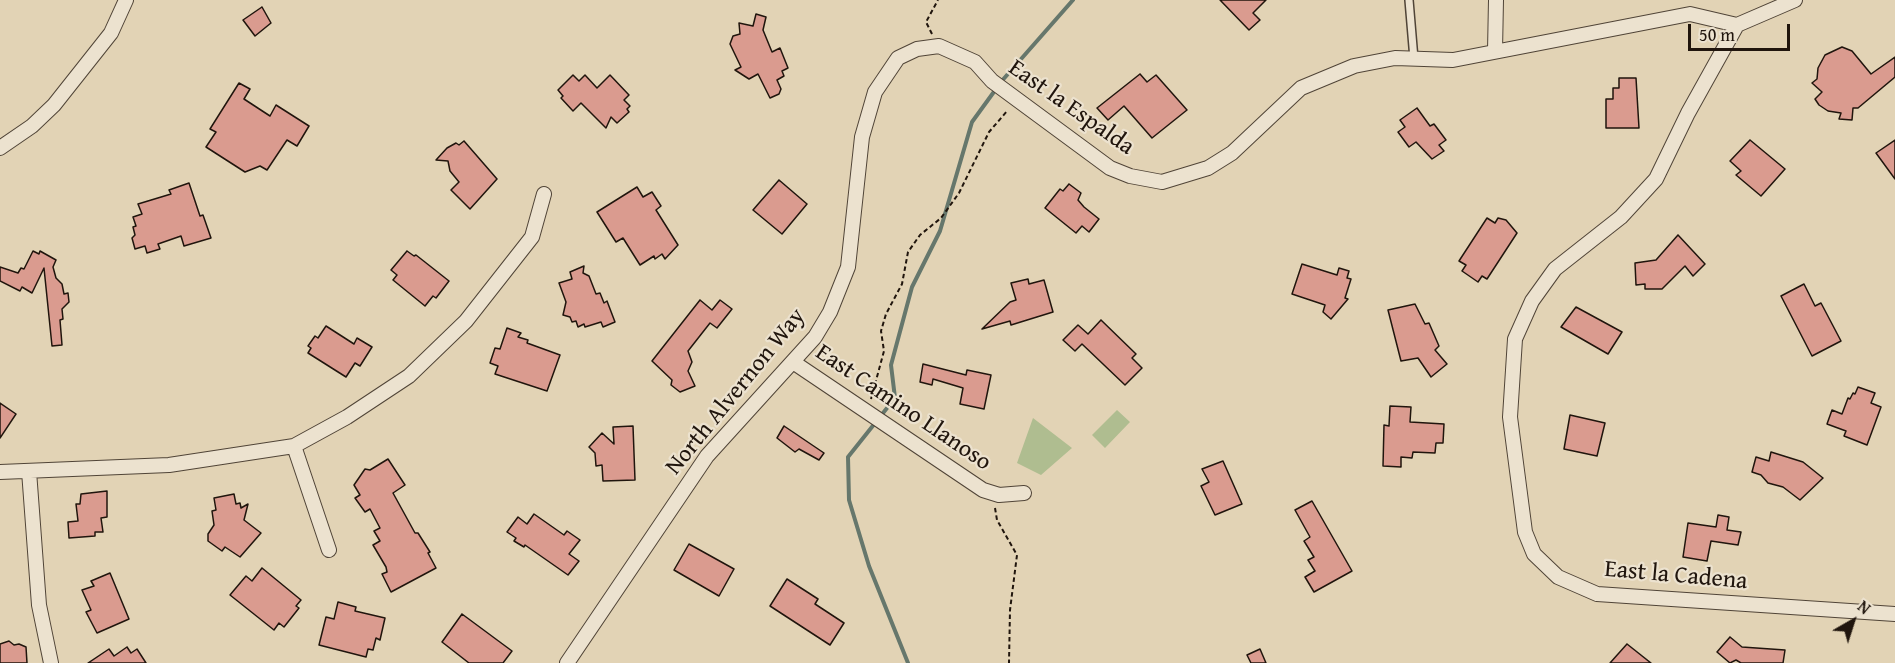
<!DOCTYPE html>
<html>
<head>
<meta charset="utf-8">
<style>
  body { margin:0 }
  #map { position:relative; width:1895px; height:663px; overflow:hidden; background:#e2d3b5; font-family:"Gentium Book Plus",serif }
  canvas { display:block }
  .north { position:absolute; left:1823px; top:591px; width:60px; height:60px; -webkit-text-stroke:4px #ece2cf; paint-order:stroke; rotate:39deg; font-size:16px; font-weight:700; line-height:24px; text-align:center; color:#20150d }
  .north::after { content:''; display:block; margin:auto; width:21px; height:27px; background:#20150d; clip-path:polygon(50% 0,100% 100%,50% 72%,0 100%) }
  .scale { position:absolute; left:1688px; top:24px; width:102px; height:27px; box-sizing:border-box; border:3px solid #20150d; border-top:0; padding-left:8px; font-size:18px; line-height:21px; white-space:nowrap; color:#20150d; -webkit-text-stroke:4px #ece2cf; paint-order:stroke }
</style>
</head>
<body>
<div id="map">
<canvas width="1895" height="663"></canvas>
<div class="north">N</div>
<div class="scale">50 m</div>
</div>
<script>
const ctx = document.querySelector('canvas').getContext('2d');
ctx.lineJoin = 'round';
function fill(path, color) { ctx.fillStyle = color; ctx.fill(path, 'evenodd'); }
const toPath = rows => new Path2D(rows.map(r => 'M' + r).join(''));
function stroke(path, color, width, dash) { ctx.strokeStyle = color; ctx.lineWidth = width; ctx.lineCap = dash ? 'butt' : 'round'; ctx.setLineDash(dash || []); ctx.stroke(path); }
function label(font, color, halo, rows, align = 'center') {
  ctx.font = font + ' "Gentium Book Plus",serif'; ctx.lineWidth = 4.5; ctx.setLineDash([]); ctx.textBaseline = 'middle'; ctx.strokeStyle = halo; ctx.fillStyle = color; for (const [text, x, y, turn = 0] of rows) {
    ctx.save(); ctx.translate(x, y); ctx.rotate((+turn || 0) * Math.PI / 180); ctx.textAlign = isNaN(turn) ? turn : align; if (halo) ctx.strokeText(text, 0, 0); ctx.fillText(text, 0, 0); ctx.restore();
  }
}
const green = toPath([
  [1117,410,1130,422,1105,448,1092,435],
  [1033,418,1072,448,1041,475,1017,463]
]);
const stream = toPath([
  [1000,83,1073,0],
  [908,663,869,566,849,500,848,457,895,398,891,365,912,287,940,231,972,122,996,89]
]);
const building = toPath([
  [1220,0,1266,0,1253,13,1260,20,1249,30,1220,0],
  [262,7,271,23,255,36,243,20,262,7],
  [756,14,766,17,763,30,772,52,780,48,788,68,782,71,784,76,777,80,781,89,779,94,770,98,758,74,749,79,735,70,741,67,730,44,733,36,740,34,739,23,753,26,756,14],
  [1842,47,1852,51,1871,74,1895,57,1895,77,1858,108,1853,108,1852,120,1839,119,1841,113,1828,111,1819,105,1815,99,1822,92,1812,83,1817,79,1818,68,1825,55,1842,47],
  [1140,74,1147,82,1156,75,1187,110,1152,138,1124,106,1108,120,1097,108,1140,74],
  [573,75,579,81,585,75,597,88,610,75,629,95,624,100,630,106,627,109,629,112,617,123,611,117,606,128,581,103,573,111,561,98,563,96,558,90,573,75],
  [1619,78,1636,78,1639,128,1606,128,1606,99,1613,99,1613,88,1619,88,1619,78],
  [239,83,250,89,244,99,270,116,276,105,309,126,297,146,287,140,267,170,260,166,245,172,206,147,216,132,210,129,239,83],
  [1417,108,1430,126,1434,124,1446,140,1439,145,1444,151,1432,159,1416,142,1409,147,1398,132,1405,127,1400,120,1417,108],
  [1750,140,1785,169,1761,196,1736,175,1741,171,1730,161,1750,140],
  [1895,140,1895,179,1876,153,1895,140],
  [464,141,497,179,470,209,451,190,459,182,450,171,448,161,436,160,447,148,456,143,459,145,464,141],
  [779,180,807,204,782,234,753,210,779,180],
  [189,183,200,216,203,215,211,238,184,246,181,236,158,244,160,249,147,253,145,246,135,249,132,238,135,235,133,227,136,226,133,217,142,214,138,204,171,194,169,190,189,183],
  [1069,184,1081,193,1078,200,1084,207,1099,219,1089,232,1082,226,1076,233,1045,208,1060,189,1063,191,1069,184],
  [637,187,643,197,652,192,661,206,656,210,678,245,665,259,662,254,655,259,654,256,640,265,623,238,616,242,597,212,637,187],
  [1487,218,1495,223,1498,218,1506,220,1517,233,1487,279,1482,276,1478,282,1462,271,1466,265,1459,261,1487,218],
  [1678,235,1705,264,1693,276,1685,266,1662,289,1645,289,1645,284,1636,285,1635,263,1656,260,1678,235],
  [33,251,39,254,40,251,56,260,53,267,56,278,62,284,64,294,68,293,69,302,62,309,63,319,60,320,62,345,52,346,44,268,32,293,22,287,20,291,0,281,0,267,18,273,21,268,24,269,33,251],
  [407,251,414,256,416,255,449,281,436,298,433,296,425,306,393,280,397,275,391,270,407,251],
  [1302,264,1337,275,1339,268,1349,271,1347,278,1351,279,1345,298,1348,299,1331,319,1323,312,1325,305,1292,294,1302,264],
  [584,266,583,273,589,276,596,294,600,293,604,303,607,301,615,322,603,327,601,322,585,327,584,324,578,327,576,321,572,322,570,317,563,315,566,302,559,283,572,279,570,272,584,266],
  [1028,279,1029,284,1044,280,1053,312,1011,325,1010,321,982,329,1010,302,1016,300,1011,283,1028,279],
  [1804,284,1815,306,1821,303,1841,341,1812,356,1781,296,1804,284],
  [700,300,712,310,720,300,732,309,717,328,710,323,688,351,692,362,688,371,695,386,680,392,671,385,672,380,652,361,700,300],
  [1415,304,1425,324,1429,323,1439,346,1435,350,1447,364,1431,377,1418,358,1401,361,1388,310,1415,304],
  [1576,307,1622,332,1608,354,1561,327,1576,307],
  [1101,320,1136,354,1132,358,1142,368,1125,385,1082,344,1075,351,1063,340,1078,325,1088,334,1101,320],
  [326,326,354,344,357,338,372,347,360,366,355,363,346,377,308,353,311,348,308,346,315,336,318,338,326,326],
  [507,328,521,333,518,337,528,340,527,343,560,355,547,391,495,374,498,366,490,363,495,348,500,349,507,328],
  [923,364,966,375,967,370,991,375,984,409,960,404,963,388,933,379,932,385,920,382,923,364],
  [1858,387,1875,393,1871,403,1881,407,1867,445,1844,436,1846,431,1827,424,1832,410,1842,414,1848,398,1850,399,1853,393,1855,394,1858,387],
  [0,403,16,414,0,438,0,403],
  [1390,406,1411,407,1410,422,1444,424,1443,443,1436,443,1435,453,1413,452,1412,458,1401,457,1401,467,1383,466,1384,425,1389,426,1390,406],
  [1570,415,1605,423,1597,456,1564,449,1570,415],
  [633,426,635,480,603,481,602,465,596,466,595,453,589,447,602,433,614,444,613,427,633,426],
  [784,426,824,453,819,460,799,449,795,452,777,438,784,426],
  [1771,452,1803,462,1823,478,1800,500,1783,487,1768,483,1761,475,1752,472,1756,457,1769,461,1771,452],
  [388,459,405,485,393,493,415,533,418,533,430,552,428,553,436,568,391,592,382,574,387,572,386,567,373,545,380,541,374,531,380,528,370,509,365,512,355,498,360,495,354,485,365,469,370,470,388,459],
  [1223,461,1242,504,1215,515,1201,486,1209,482,1202,469,1223,461],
  [107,491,107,517,101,518,103,532,95,532,95,536,69,538,68,522,78,521,76,504,80,504,81,494,107,491],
  [234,494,236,504,240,503,241,508,248,504,244,520,261,533,240,557,225,547,222,551,208,541,208,534,214,525,212,511,216,510,214,498,234,494],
  [1312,501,1352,571,1314,592,1305,577,1315,571,1308,560,1314,557,1304,541,1310,537,1295,510,1312,501],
  [534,514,564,535,567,531,580,540,569,554,579,561,568,575,525,545,524,547,514,541,516,538,507,532,518,517,527,524,534,514],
  [1718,515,1729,517,1727,530,1741,532,1738,545,1711,541,1707,561,1683,557,1688,523,1716,527,1718,515],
  [689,544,734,569,719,596,674,570,689,544],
  [262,568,301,600,296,606,299,608,284,627,279,623,274,630,230,595,246,576,252,581,262,568],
  [110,573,129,619,97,633,86,612,91,610,82,590,94,586,91,581,110,573],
  [787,579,818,599,815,604,844,623,830,645,770,606,787,579],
  [338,602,356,607,355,611,385,618,380,640,376,638,373,650,368,649,366,657,319,645,326,617,334,619,338,602],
  [462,614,512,651,503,663,469,663,442,642,462,614],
  [1730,637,1742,647,1785,650,1783,663,1741,663,1736,660,1730,663,1717,652,1730,637],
  [9,641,14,645,19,644,26,647,27,663,0,663,0,644,9,641],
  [1627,644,1651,663,1610,663,1627,644],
  [127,647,131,653,137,649,146,663,88,663,109,649,114,656,127,647],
  [1260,649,1266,663,1251,663,1247,655,1260,649]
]);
const path = toPath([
  [932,34,926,22,938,0],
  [871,399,884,351,881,331,886,314,902,284,908,252,920,235,941,218,959,193,989,132,1008,110],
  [995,508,997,520,1017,555,1010,610,1009,663]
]);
const service = toPath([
  [1409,0,1414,59]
]);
const minor = toPath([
  [1737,25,1688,113,1656,179,1621,217,1555,269,1532,301,1515,339,1510,417,1525,532,1534,554,1558,577,1597,594,1895,614],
  [1495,51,1496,0],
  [0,148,32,126,54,105,111,33,126,0],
  [793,362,983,490,999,495,1024,493],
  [294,446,329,550],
  [29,471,39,605,51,663],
  [0,472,169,465,294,446,347,417,409,376,466,321,532,237,544,194],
  [567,663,707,456,815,337,830,312,848,267,862,137,875,92,898,58,917,49,939,46,975,62,992,81,1110,168,1130,176,1162,182,1208,168,1232,153,1301,88,1354,66,1395,58,1453,60,1690,14,1737,25,1795,0]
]);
const streetNames = [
  ["East la Espalda",1071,108,35],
  ["North Alvernon Way",736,392,-51],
  ["East Camino Llanoso",903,408,34],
  ["East la Cadena",1676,576,5]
];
fill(green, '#afbd90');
stroke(stream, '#66776c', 4);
fill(building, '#da9b8f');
stroke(building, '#20150d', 1.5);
stroke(service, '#504437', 10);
stroke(minor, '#504437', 16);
stroke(path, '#20150d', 2, [4.5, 3]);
stroke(service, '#ece2cf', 7);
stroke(minor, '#ece2cf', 14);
label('24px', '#20150d', '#ece2cf', streetNames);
</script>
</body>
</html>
